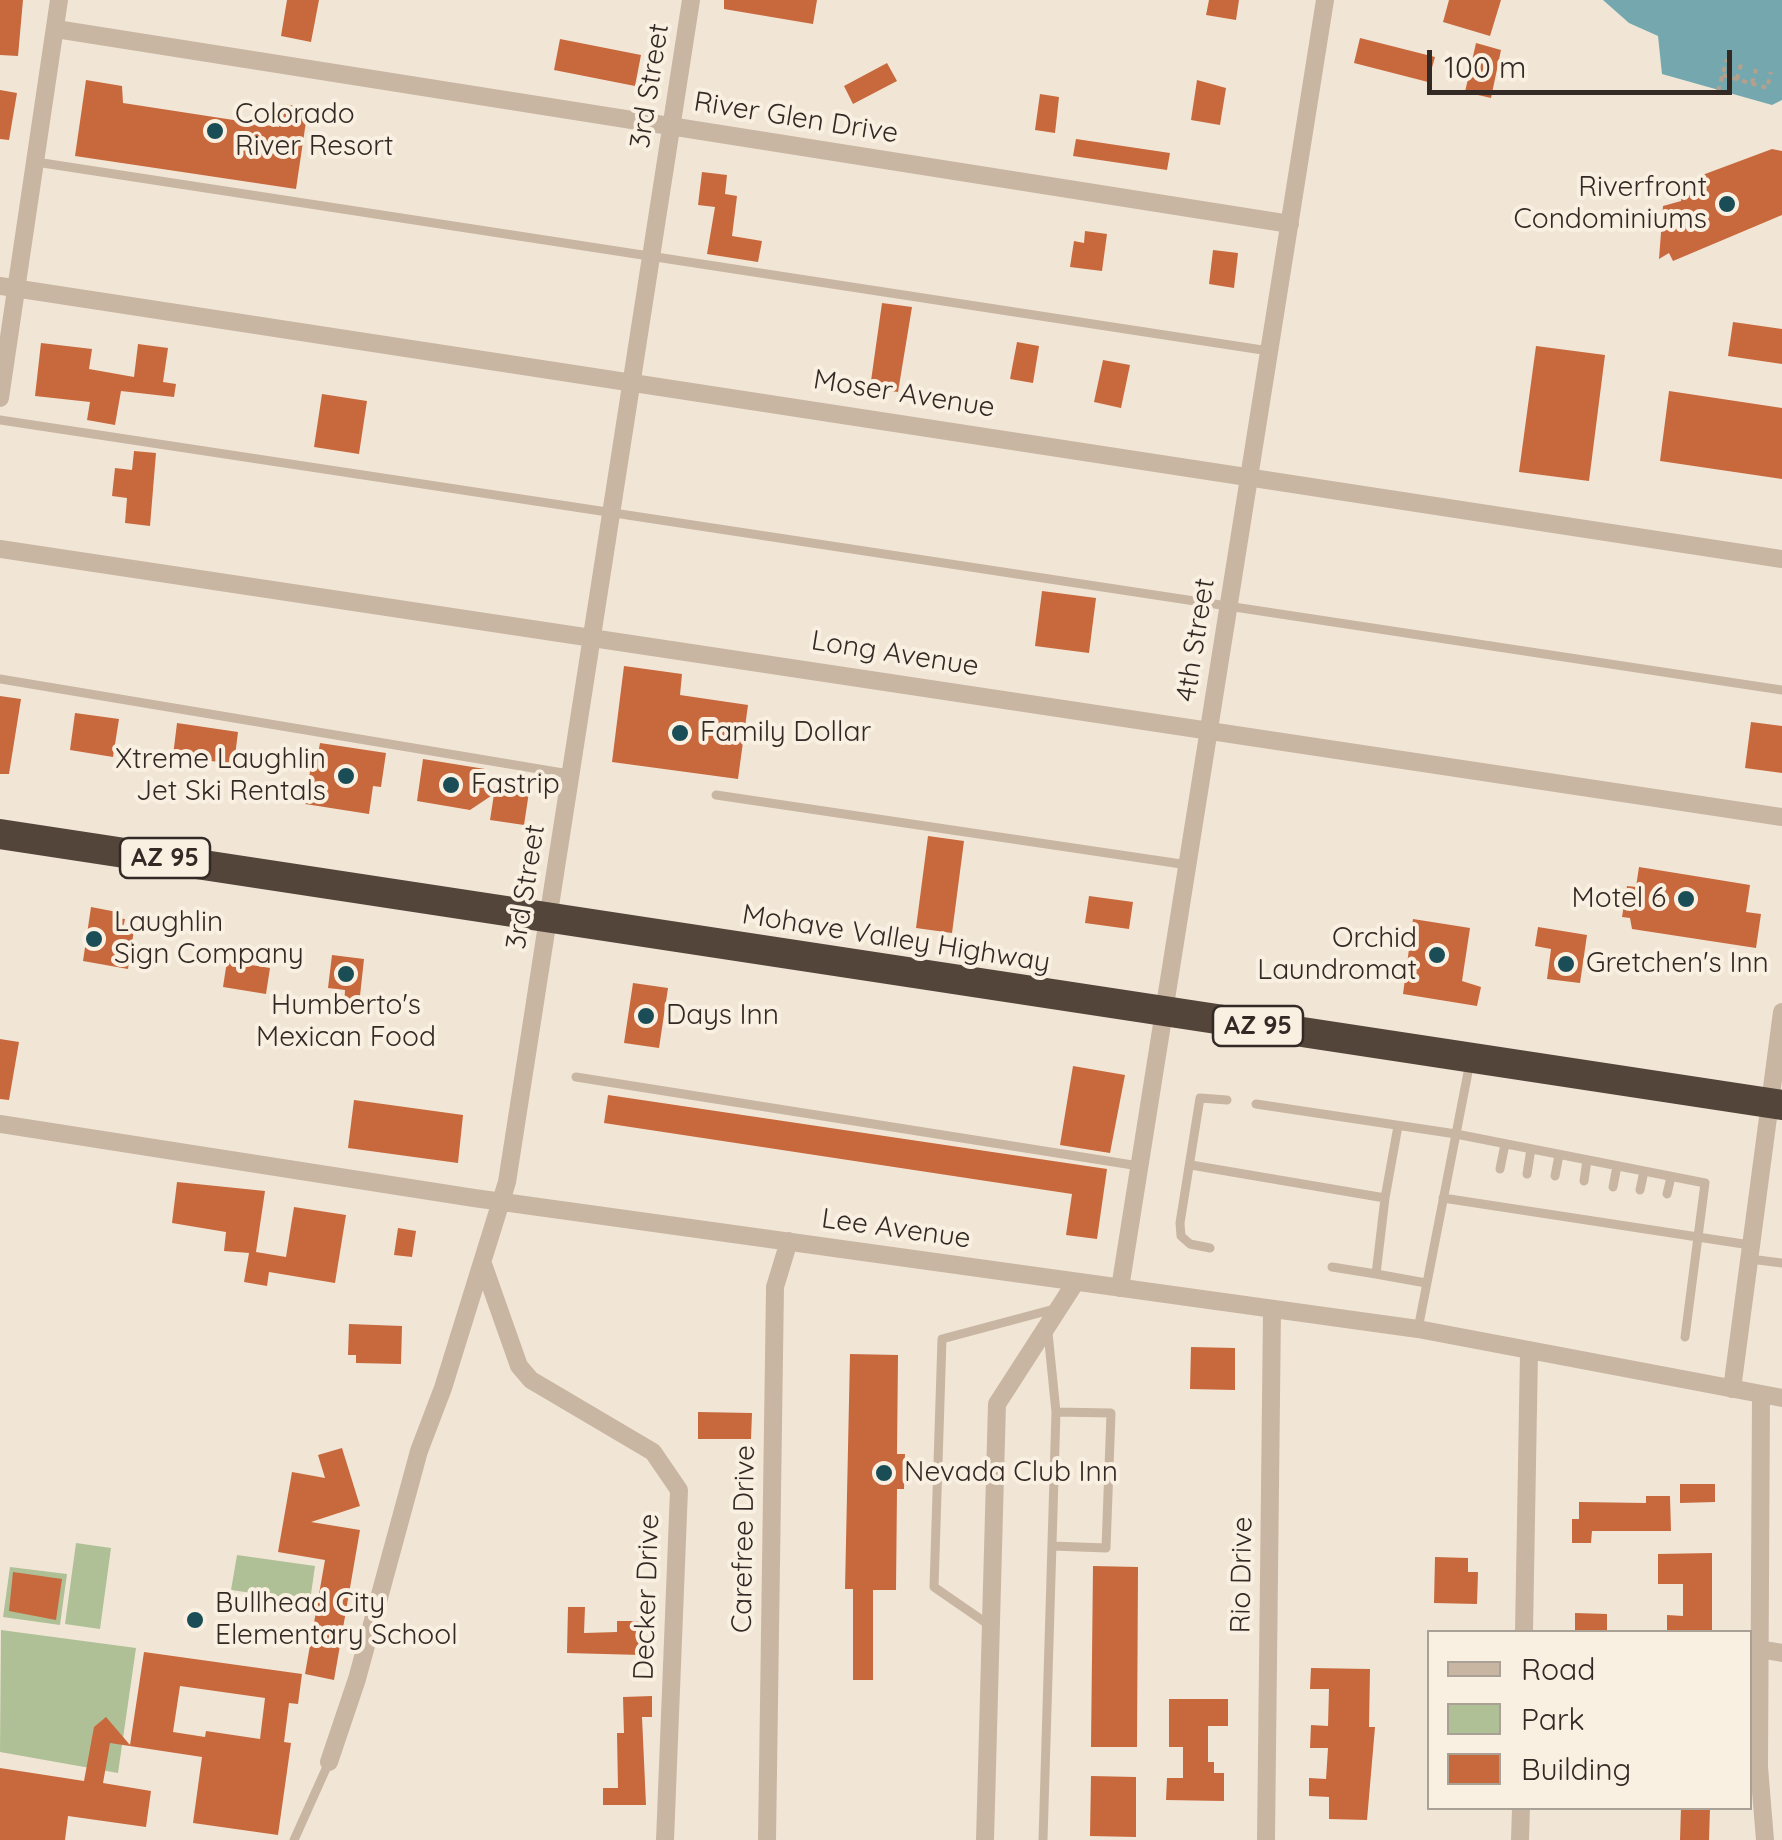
<!DOCTYPE html>
<html>
<head>
<meta charset="utf-8">
<style>
  body { margin:0 }
  #map { position:relative; width:1782px; height:1840px; overflow:hidden; background:#f1e6d6; font-family:Quicksand,sans-serif }
  canvas { display:block }
  .legend { position:absolute; left:1427px; top:1630px; width:325px; height:180px; box-sizing:border-box; background:#f9f0e2; border:2px solid #aaa196; margin:0; padding:12px 18px; list-style:none; font-size:30px; color:#332a25 }
  .legend li { display:flex; align-items:center; gap:20px; height:50px }
  .legend b { width:50px; border:2px solid #aaa196 }
  .scale { position:absolute; left:1427px; top:50px; width:305px; height:45px; box-sizing:border-box; border:5px solid #332a25; border-top:0; padding-left:12px; font-size:30px; line-height:35px; white-space:nowrap; color:#332a25; -webkit-text-stroke:8px #f9f0e2; paint-order:stroke }
</style>
</head>
<body>
<div id="map">
<canvas width="1782" height="1840"></canvas>
<ul class="legend">
<li><b style="height:12px;background:#c9b6a2"></b>Road</li>
<li><b style="height:28px;background:#afc096"></b>Park</li>
<li><b style="height:28px;background:#c8683d"></b>Building</li>
</ul>
<div class="scale">100 m</div>
</div>
<script>
const ctx = document.querySelector('canvas').getContext('2d');
ctx.lineJoin = 'round';
function fill(path, color) { ctx.fillStyle = color; ctx.fill(path, 'evenodd'); }
const toPath = rows => new Path2D(rows.map(r => 'M' + r).join(''));
function stroke(path, color, width, dash) { ctx.strokeStyle = color; ctx.lineWidth = width; ctx.lineCap = dash ? 'butt' : 'round'; ctx.setLineDash(dash || []); ctx.stroke(path); }
function label(font, color, halo, rows, align = 'center') {
  ctx.font = font + ' Quicksand,sans-serif'; ctx.lineWidth = 8; ctx.setLineDash([]); ctx.textBaseline = 'middle'; ctx.strokeStyle = halo; ctx.fillStyle = color; for (const [text, x, y, turn = 0] of rows) {
    ctx.save(); ctx.translate(x, y); ctx.rotate((+turn || 0) * Math.PI / 180); ctx.textAlign = isNaN(turn) ? turn : align; if (halo) ctx.strokeText(text, 0, 0); ctx.fillText(text, 0, 0); ctx.restore();
  }
}
const green = toPath([
  [76,1543,111,1548,100,1629,65,1624],
  [237,1555,315,1566,310,1601,231,1590],
  [10,1567,67,1574,60,1625,3,1617],
  [1,1630,136,1648,118,1773,0,1752]
]);
const water = toPath([
  [1603,0,1782,0,1782,100,1772,105,1662,74,1658,36,1629,23]
]);
const building = toPath([
  [0,0,23,0,18,56,0,55],
  [287,0,319,0,311,42,281,36],
  [724,0,817,0,813,24,724,9],
  [1209,0,1239,0,1236,20,1206,15],
  [1449,0,1501,0,1490,36,1443,22],
  [1360,38,1435,57,1428,82,1354,63],
  [560,39,641,55,635,86,554,70],
  [1476,43,1501,50,1491,98,1465,92],
  [887,63,897,81,853,104,844,86],
  [86,80,122,86,123,103,279,127,283,104,308,108,296,189,75,156],
  [1197,80,1226,88,1220,125,1191,120],
  [0,90,17,93,9,140,0,139],
  [1040,94,1059,97,1055,133,1035,130],
  [1076,139,1170,153,1167,170,1073,156],
  [1772,149,1782,151,1782,215,1673,261,1669,253,1659,259,1663,206,1681,201,1682,193,1695,196,1697,177],
  [702,172,727,175,725,194,737,196,732,236,762,241,758,262,707,254,715,207,698,205],
  [1085,231,1107,234,1102,271,1070,267,1074,241,1084,243],
  [1213,250,1238,253,1234,288,1209,284],
  [882,303,912,307,898,392,870,388],
  [1733,322,1782,329,1782,364,1728,356],
  [1017,342,1039,346,1033,383,1010,379],
  [41,343,92,349,89,369,134,377,138,344,168,348,163,382,176,384,174,397,121,391,115,425,87,420,90,402,35,396],
  [1536,346,1605,355,1589,481,1519,472],
  [1103,360,1130,365,1121,408,1094,402],
  [1669,391,1782,408,1782,479,1660,461],
  [322,394,367,401,359,454,314,447],
  [134,451,156,453,150,526,125,523,127,498,112,496,115,468,132,470],
  [1042,591,1096,598,1089,653,1035,646],
  [624,666,682,674,680,695,748,705,738,779,612,762],
  [0,696,21,699,9,774,0,774],
  [75,713,119,719,113,757,70,750],
  [1751,722,1782,726,1782,773,1745,768],
  [177,723,238,732,234,764,173,756],
  [320,743,386,753,381,787,373,786,369,814,305,804,311,765,316,766],
  [423,759,485,769,482,785,529,792,524,825,490,820,494,794,470,810,417,801],
  [928,836,964,841,952,933,916,928],
  [1639,867,1750,885,1746,912,1761,914,1756,948,1632,929,1630,918,1622,917,1627,886,1636,887],
  [1089,896,1133,902,1129,929,1085,923],
  [91,907,117,912,116,918,125,919,123,928,134,930,128,969,83,961],
  [1413,919,1470,928,1462,981,1481,987,1477,1006,1403,994],
  [1538,927,1587,935,1580,983,1547,979,1551,949,1535,946],
  [332,955,364,959,359,1005,344,1004,345,990,328,988],
  [227,961,270,968,266,994,223,987],
  [633,983,668,988,659,1048,624,1043],
  [0,1039,19,1042,9,1100,0,1099],
  [1073,1066,1125,1075,1110,1153,1060,1145],
  [608,1095,1107,1169,1097,1239,1066,1235,1072,1194,604,1123],
  [354,1100,463,1115,458,1163,348,1148],
  [177,1182,265,1191,256,1252,286,1257,294,1207,346,1215,335,1283,269,1272,267,1286,244,1282,249,1253,224,1251,226,1232,172,1223],
  [398,1228,416,1231,412,1257,394,1255],
  [349,1324,402,1326,401,1364,356,1363,356,1355,348,1355],
  [1191,1347,1235,1348,1235,1390,1190,1389],
  [850,1354,898,1355,897,1454,905,1454,904,1489,897,1489,896,1590,873,1590,873,1680,853,1680,853,1589,845,1589],
  [698,1412,752,1413,751,1439,698,1439],
  [342,1448,360,1506,311,1522,360,1530,334,1680,305,1674,325,1560,278,1552,292,1472,325,1478,318,1455],
  [1680,1484,1715,1484,1715,1502,1680,1503],
  [1646,1496,1670,1496,1671,1531,1592,1531,1591,1543,1572,1543,1572,1519,1579,1519,1579,1502,1646,1503],
  [1712,1553,1712,1632,1667,1632,1667,1615,1683,1616,1683,1584,1658,1584,1658,1554],
  [1435,1557,1468,1558,1468,1572,1478,1572,1477,1604,1434,1603],
  [1093,1566,1138,1567,1137,1747,1091,1747],
  [13,1572,62,1579,56,1620,9,1611],
  [568,1607,585,1607,584,1633,617,1632,617,1621,642,1621,641,1655,567,1653],
  [1575,1613,1607,1614,1607,1632,1575,1632],
  [144,1652,302,1674,298,1704,289,1703,284,1742,291,1743,278,1835,193,1823,202,1757,110,1743,103,1783,151,1791,146,1827,68,1816,65,1840,0,1840,0,1768,84,1781,94,1727,106,1717,130,1745],
  [180,1686,265,1698,260,1739,206,1731,205,1737,173,1732],
  [1311,1668,1370,1669,1369,1727,1375,1727,1367,1820,1329,1819,1329,1797,1309,1796,1309,1778,1326,1779,1328,1748,1310,1748,1311,1725,1328,1726,1329,1689,1310,1689],
  [652,1696,652,1717,642,1717,646,1805,603,1805,603,1788,618,1788,617,1733,624,1733,623,1697],
  [1169,1699,1228,1699,1228,1726,1208,1726,1208,1762,1214,1762,1214,1773,1224,1773,1224,1801,1166,1800,1167,1778,1183,1778,1183,1747,1169,1747],
  [1091,1776,1136,1777,1136,1837,1090,1836],
  [1681,1808,1710,1808,1709,1840,1680,1840]
]);
const path = toPath([
  [1723,75,1767,88,1771,72],
  [1737,79,1741,64],
  [1752,83,1756,69],
  [1718,91,1727,59]
]);
const lane = toPath([
  [36,162,1269,351],
  [0,420,1782,690],
  [0,679,569,774],
  [716,795,1188,865],
  [576,1077,1139,1166],
  [1256,1104,1456,1134,1705,1183,1685,1337],
  [1191,1165,1385,1198,1376,1274,1426,1283],
  [1500,1169,1505,1144],
  [1527,1174,1531,1149],
  [1555,1176,1559,1155],
  [1584,1181,1587,1160],
  [1613,1187,1617,1166],
  [1640,1190,1644,1171],
  [1667,1194,1671,1177],
  [1385,1198,1398,1126],
  [1443,1198,1750,1245],
  [1210,1248,1190,1244,1181,1236,1180,1223,1200,1098,1227,1100],
  [1750,1259,1782,1263],
  [1332,1267,1376,1274],
  [1418,1329,1470,1062],
  [1052,1546,1106,1548,1111,1413,1056,1412],
  [992,1627,934,1587,942,1339,1058,1308],
  [294,1840,329,1762],
  [1043,1840,1056,1412,1048,1333]
]);
const street = toPath([
  [56,29,1290,224],
  [0,286,1782,559],
  [0,398,59,0],
  [0,549,1782,817],
  [0,1124,474,1198,1418,1329,1782,1398],
  [483,1264,519,1366,531,1380,653,1452,679,1490,665,1840],
  [1120,1288,1325,0],
  [1732,1389,1782,1012],
  [1761,1396,1759,1767,1765,1840],
  [1524,1632,1529,1352],
  [1759,1649,1782,1653],
  [329,1762,357,1679,419,1451,443,1388,507,1182,691,0],
  [767,1840,775,1287,789,1241],
  [985,1840,997,1404,1075,1283],
  [1266,1840,1272,1311],
  [1520,1840,1521,1808]
]);
const highway = toPath([
  [0,834,1782,1105]
]);
const markers = [
  [215,131,10,"#1a4d55"],
  [1727,204,10,"#1a4d55"],
  [680,733,10,"#1a4d55"],
  [346,776,10,"#1a4d55"],
  [451,785,10,"#1a4d55"],
  [1686,899,10,"#1a4d55"],
  [94,939,10,"#1a4d55"],
  [1437,955,10,"#1a4d55"],
  [1566,964,10,"#1a4d55"],
  [346,974,10,"#1a4d55"],
  [646,1016,10,"#1a4d55"],
  [884,1473,10,"#1a4d55"],
  [195,1620,10,"#1a4d55"]
];
const shields = [
  [165,858,90],
  [1258,1026,90]
];
const shieldNames = [
  ["AZ 95",165,858],
  ["AZ 95",1258,1026]
];
const streetNames = [
  ["3rd Street",650,86,-81],
  ["River Glen Drive",796,118,9],
  ["Moser Avenue",904,394,9],
  ["4th Street",1196,640,-81],
  ["Long Avenue",895,654,9],
  ["3rd Street",526,887,-81],
  ["Mohave Valley Highway",896,939,9],
  ["Lee Avenue",896,1229,8],
  ["Carefree Drive",744,1539,-89],
  ["Rio Drive",1242,1575,-89],
  ["Decker Drive",647,1597,-88]
];
const poiNames = [
  ["Colorado",235,115],
  ["River Resort",235,147],
  ["Riverfront",1707,188,"right"],
  ["Condominiums",1707,220,"right"],
  ["Family Dollar",700,733],
  ["Xtreme Laughlin",326,760,"right"],
  ["Jet Ski Rentals",326,792,"right"],
  ["Fastrip",471,785],
  ["Motel 6",1666,899,"right"],
  ["Laughlin",114,923],
  ["Sign Company",114,955],
  ["Orchid",1417,939,"right"],
  ["Laundromat",1417,971,"right"],
  ["Gretchen's Inn",1586,964],
  ["Humberto's",346,1006,"center"],
  ["Mexican Food",346,1038,"center"],
  ["Days Inn",666,1016],
  ["Nevada Club Inn",904,1473],
  ["Bullhead City",215,1604],
  ["Elementary School",215,1636]
];
fill(green, '#afc096');
fill(water, '#75a8ae');
fill(building, '#c8683d');
stroke(path, '#b4a08c', 4, [5, 5]);
stroke(lane, '#c9b6a2', 9);
stroke(street, '#c9b6a2', 18);
stroke(highway, '#54453b', 30);
for (const [x, y, r, color] of markers) { const dot = new Path2D(); dot.arc(x, y, r, 0, 2 * Math.PI); ctx.fillStyle = color; ctx.fill(dot); stroke(dot, '#f9f0e2', 4); }
for (const [x, y, w] of shields) { const box = new Path2D(); box.roundRect(x - w / 2, y - 20, w, 40, 8); ctx.fillStyle = '#f9f0e2'; ctx.fill(box); stroke(box, '#332a25', 2.5); }
label('bold 25px', '#332a25', null, shieldNames);
label('28px', '#332a25', '#f9f0e2', streetNames);
label('28px', '#332a25', '#f9f0e2', poiNames, 'left');
</script>
</body>
</html>
